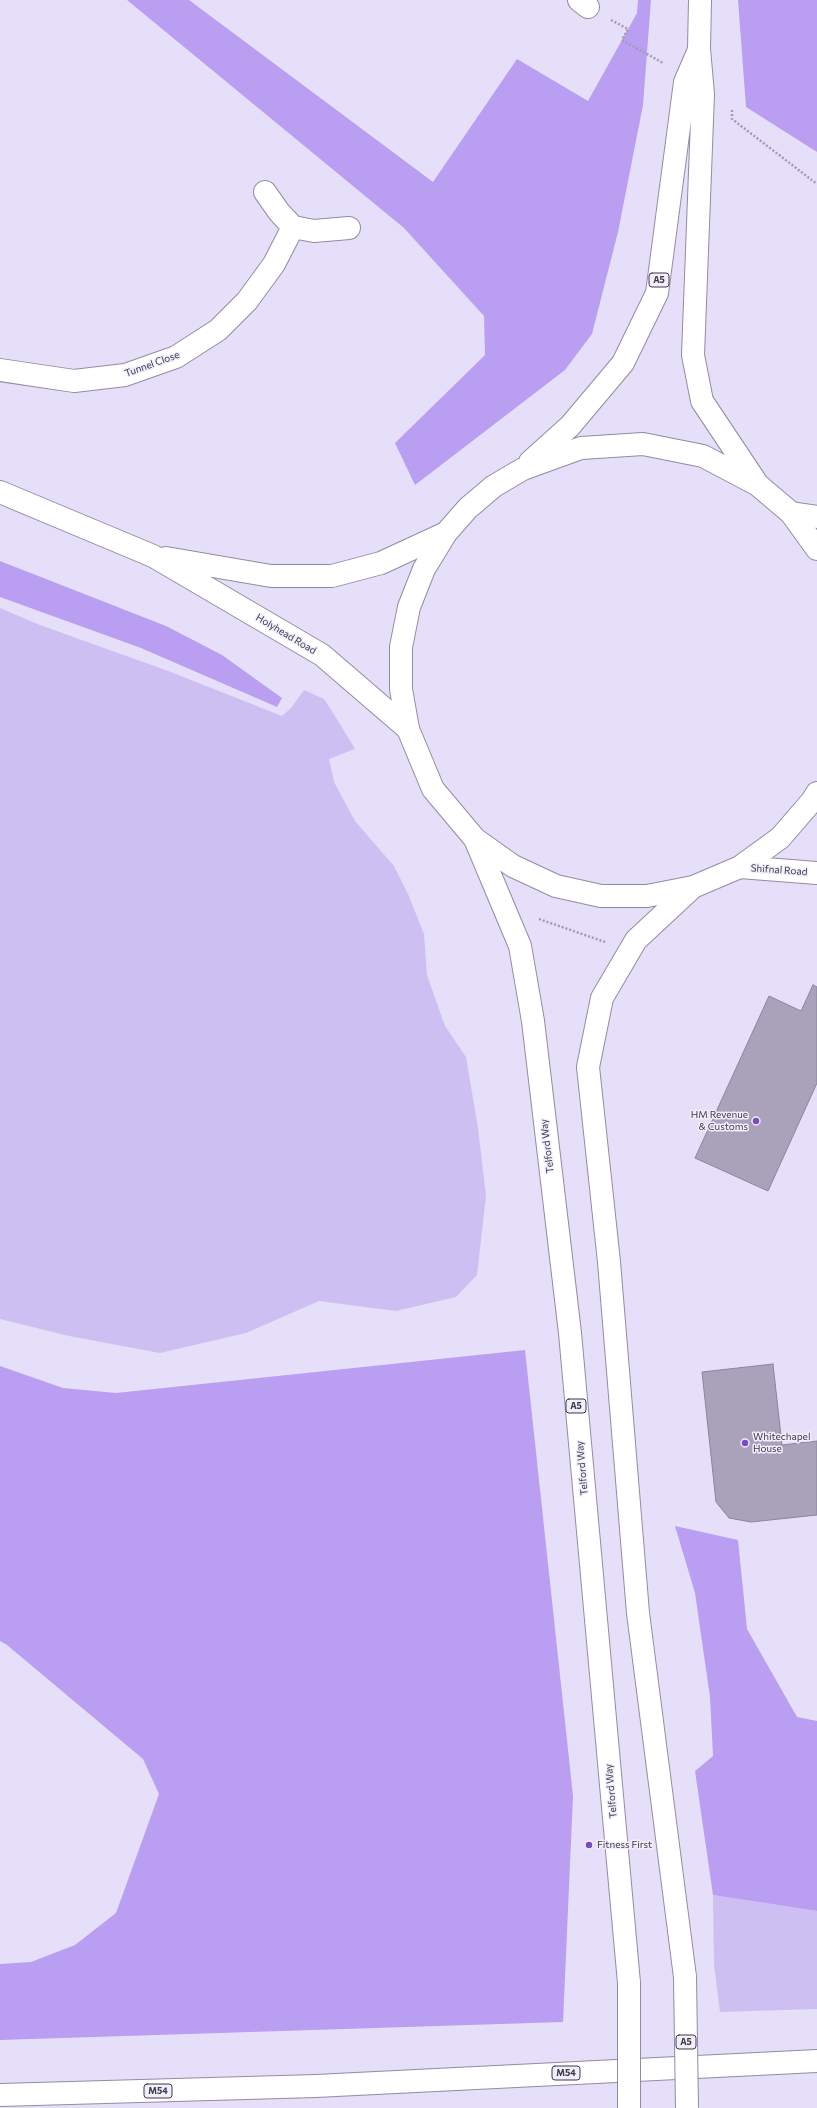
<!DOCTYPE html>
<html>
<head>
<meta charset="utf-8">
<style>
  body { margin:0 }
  canvas { display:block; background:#e6dff9 }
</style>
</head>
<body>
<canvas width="817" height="2108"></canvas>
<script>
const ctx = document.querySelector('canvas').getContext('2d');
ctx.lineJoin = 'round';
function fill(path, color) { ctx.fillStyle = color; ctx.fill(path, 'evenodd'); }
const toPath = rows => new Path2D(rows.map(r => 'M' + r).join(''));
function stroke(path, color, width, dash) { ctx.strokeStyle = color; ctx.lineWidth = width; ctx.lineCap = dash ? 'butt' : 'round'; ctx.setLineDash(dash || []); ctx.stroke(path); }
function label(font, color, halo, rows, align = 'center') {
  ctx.font = font + ' Commissioner,sans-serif'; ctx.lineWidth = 3; ctx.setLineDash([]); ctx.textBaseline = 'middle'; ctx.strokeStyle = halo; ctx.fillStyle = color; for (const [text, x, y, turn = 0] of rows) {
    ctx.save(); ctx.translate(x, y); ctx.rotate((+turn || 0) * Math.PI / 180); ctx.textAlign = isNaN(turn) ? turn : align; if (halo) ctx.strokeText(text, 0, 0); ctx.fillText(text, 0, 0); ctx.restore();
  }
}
const green = toPath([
  [0,608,40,625,171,672,282,716,291,708,304,690,324,699,340,724,355,749,329,759,334,782,355,821,394,866,408,894,424,934,427,975,445,1026,466,1057,478,1128,486,1196,477,1275,456,1297,396,1311,319,1301,246,1333,160,1353,69,1336,0,1319],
  [713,1895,817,1911,817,2009,720,2012,714,1965]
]);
const forest = toPath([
  [127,0,189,0,433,182,517,59,588,101,637,13,638,0,651,0,643,105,618,232,592,334,565,370,415,485,395,443,485,355,484,316,404,228],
  [738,0,817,0,817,152,746,107],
  [0,561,166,626,222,655,282,698,277,707,141,648,0,597],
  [525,1350,573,1796,563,2022,0,2040,0,1964,31,1962,75,1945,116,1913,159,1794,143,1759,7,1645,0,1641,0,1366,63,1388,116,1393],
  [675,1526,738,1540,747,1629,797,1717,817,1721,817,1911,713,1895,695,1771,713,1756,710,1697,695,1593]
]);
const building = toPath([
  [813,985,817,987,817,1083,768,1191,695,1158,769,996,801,1011,813,985],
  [773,1364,782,1445,817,1441,817,1515,751,1522,729,1518,716,1502,702,1372,773,1364]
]);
const path = toPath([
  [611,20,628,29,622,40,663,63],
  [732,110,732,119,817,184],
  [539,919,605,942]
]);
const minor = toPath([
  [579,0,588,7],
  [265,192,279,212,293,227,314,231,349,228],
  [0,370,74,381,125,375,176,357,218,330,247,301,274,264,293,227],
  [740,867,817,873]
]);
const tertiary = toPath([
  [791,513,817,517]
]);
const secondary = toPath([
  [0,492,153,556,322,655,408,729],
  [166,558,271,576,332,576,381,563,446,533]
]);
const primary = toPath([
  [700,0,699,49,703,94,693,355,702,401,756,482],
  [530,462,570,426,623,363,657,293,685,82,698,52],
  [817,549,791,513,758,485,703,456,643,444,581,448,523,469,494,486,468,508,446,533,424,569,409,607,401,647,401,689,408,729,433,789,475,839,513,866,556,886,601,896,647,896,693,887,740,867,780,838,812,801,817,793],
  [475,839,520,946,533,1021,570,1333,629,1983],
  [685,1977,638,1613,609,1262,588,1067,602,998,636,940,693,887]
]);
const motorway = toPath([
  [0,2095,316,2086,817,2061]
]);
const primaryBridge = toPath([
  [685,1977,687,2108],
  [629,1983,629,2108]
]);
const markers = [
  [756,1121,4,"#7b4bc3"],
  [745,1443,4,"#7b4bc3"],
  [589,1845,4,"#7b4bc3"]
];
const shields = [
  [659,280,20],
  [576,1406,20],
  [686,2042,20],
  [566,2073,28],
  [158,2091,28]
];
const shieldNames = [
  ["A5",659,280],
  ["A5",576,1406],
  ["A5",686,2042],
  ["M54",566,2073],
  ["M54",158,2091]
];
const streetNames = [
  ["Tunnel Close",152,364,-20],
  ["Holyhead Road",286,634,31],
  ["Shifnal Road",779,870,4],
  ["Telford Way",547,1146,-97],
  ["Telford Way",582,1468,-95],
  ["Telford Way",611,1791,-95]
];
const poiNames = [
  ["HM Revenue",748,1115,"right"],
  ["& Customs",748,1127,"right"],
  ["Whitechapel",753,1437],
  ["House",753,1449],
  ["Fitness First",597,1845]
];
fill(green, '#cebff2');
fill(forest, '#b99ef2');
fill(building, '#a9a2ba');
stroke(building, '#8b859c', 1);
stroke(minor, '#928ba3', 24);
stroke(tertiary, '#928ba3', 24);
stroke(secondary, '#928ba3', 24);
stroke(primary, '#928ba3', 24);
stroke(motorway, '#928ba3', 24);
stroke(path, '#a09baf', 2.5, [2, 2]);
stroke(minor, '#fff', 22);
stroke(tertiary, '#fff', 22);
stroke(secondary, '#fff', 22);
stroke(primary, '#fff', 22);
stroke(motorway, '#fff', 22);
stroke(primaryBridge, '#928ba3', 24, []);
stroke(primaryBridge, '#fff', 22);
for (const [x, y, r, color] of markers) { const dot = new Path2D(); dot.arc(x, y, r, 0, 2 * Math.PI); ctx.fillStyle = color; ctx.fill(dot); stroke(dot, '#f2eefe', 1.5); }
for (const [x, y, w] of shields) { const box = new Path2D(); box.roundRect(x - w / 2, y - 7, w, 14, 3); ctx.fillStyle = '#f2eefe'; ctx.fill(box); stroke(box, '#3d3a45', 1); }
label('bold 9px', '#3d3a45', null, shieldNames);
label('10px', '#3d3a45', '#f2eefe', streetNames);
label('10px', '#3d3a45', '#f2eefe', poiNames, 'left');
</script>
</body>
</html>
